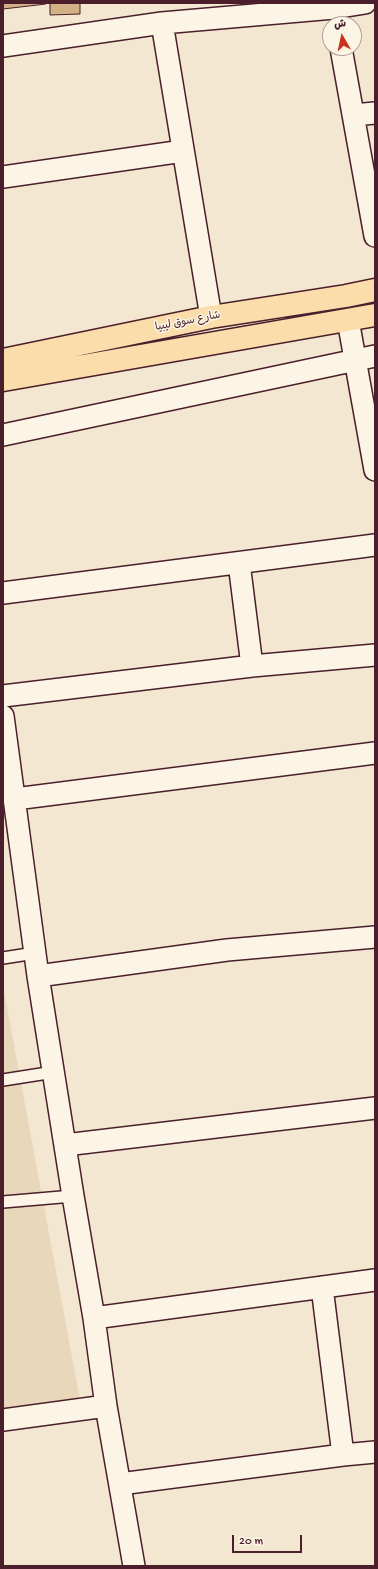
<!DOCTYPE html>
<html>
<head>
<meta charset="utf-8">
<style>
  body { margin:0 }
  #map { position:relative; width:378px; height:1569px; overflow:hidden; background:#f3e7d2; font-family:"Gochi Hand","Playpen Sans Arabic",sans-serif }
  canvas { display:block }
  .frame { position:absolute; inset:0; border:4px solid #4a1f2b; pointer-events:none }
  .north { position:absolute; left:322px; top:16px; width:40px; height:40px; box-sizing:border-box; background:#fcf5e5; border:1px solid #b59f9b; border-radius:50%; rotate:351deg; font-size:11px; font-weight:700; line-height:16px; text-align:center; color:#4a1f2b }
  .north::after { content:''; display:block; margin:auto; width:14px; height:18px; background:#c8321e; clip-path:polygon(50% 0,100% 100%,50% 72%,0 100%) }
  .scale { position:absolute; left:232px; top:1535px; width:70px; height:18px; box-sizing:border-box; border:2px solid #4a1f2b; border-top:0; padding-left:5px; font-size:12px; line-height:14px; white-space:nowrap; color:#4a1f2b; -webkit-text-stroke:3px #fcf5e5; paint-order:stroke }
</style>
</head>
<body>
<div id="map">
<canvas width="378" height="1569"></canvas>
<div class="frame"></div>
<div class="north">ش</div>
<div class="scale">20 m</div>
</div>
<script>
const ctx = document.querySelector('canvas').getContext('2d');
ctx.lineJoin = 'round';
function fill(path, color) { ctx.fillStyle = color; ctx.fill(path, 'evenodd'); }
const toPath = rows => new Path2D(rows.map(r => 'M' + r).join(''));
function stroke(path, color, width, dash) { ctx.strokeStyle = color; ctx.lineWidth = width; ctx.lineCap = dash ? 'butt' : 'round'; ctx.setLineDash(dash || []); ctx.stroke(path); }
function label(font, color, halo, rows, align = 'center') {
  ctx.font = font + ' "Gochi Hand","Playpen Sans Arabic",sans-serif'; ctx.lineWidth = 3; ctx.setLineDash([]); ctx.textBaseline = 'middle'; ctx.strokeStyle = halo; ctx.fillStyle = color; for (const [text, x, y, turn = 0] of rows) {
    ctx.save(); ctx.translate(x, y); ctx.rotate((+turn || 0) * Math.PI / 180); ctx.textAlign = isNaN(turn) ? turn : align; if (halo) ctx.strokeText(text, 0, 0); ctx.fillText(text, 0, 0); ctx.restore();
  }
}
const built = toPath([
  [3,986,80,1400,3,1410]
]);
const building = toPath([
  [3,3,46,3,46,4,3,9,3,3],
  [50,3,80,3,80,14,50,15,50,3]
]);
const service = toPath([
  [3,958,35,953],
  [3,1080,54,1072],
  [3,1202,73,1196]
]);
const minor = toPath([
  [162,23,211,317],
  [3,46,162,23,334,8,365,3],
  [341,48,375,236],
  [353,115,375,113],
  [3,177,183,151],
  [348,320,375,470],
  [3,435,375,356],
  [239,563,252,666],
  [3,593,375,545],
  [3,696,252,666,375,655],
  [3,716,38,976,73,1196,94,1318,106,1406,134,1566],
  [15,799,375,753],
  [38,976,227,950,375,937],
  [65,1145,375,1108],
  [322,1287,343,1455],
  [94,1318,375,1280],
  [3,1420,106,1406],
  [120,1484,343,1455,375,1452]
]);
const primary = toPath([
  [3,360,211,317,346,296,375,290],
  [3,380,375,315]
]);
const streetNames = [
  ["شارع سوق ليبيا",188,322,-11]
];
fill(built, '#e9d7bb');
fill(building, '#d1b185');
stroke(building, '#4a1f2b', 1);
stroke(service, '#4a1f2b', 14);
stroke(minor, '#4a1f2b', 24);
stroke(primary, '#4a1f2b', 25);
stroke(service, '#fcf5e5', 11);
stroke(minor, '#fcf5e5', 21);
stroke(primary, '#faddab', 22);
label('11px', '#4a1f2b', '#fcf5e5', streetNames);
</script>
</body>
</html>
